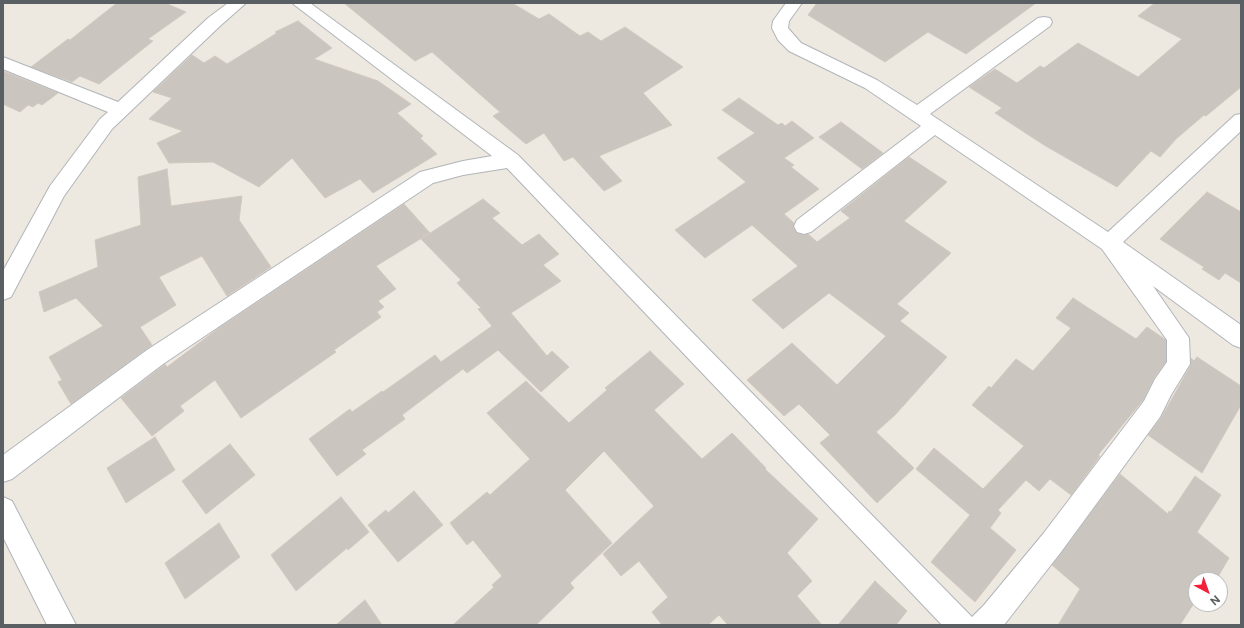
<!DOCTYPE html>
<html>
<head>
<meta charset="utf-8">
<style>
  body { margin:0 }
  #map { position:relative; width:1244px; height:628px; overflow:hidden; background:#ede8e0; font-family:"Public Sans",sans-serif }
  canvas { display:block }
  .frame { position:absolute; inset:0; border:4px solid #595f62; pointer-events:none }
  .north { position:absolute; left:1188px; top:572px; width:40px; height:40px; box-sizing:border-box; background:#fff; border:1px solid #bdbfc0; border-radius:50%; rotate:139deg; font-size:11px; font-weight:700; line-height:16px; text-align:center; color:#595f62 }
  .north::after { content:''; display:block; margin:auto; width:14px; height:18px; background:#f41f38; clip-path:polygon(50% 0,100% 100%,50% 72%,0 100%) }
</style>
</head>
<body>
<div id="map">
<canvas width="1244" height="628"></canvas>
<div class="frame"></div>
<div class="north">N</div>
</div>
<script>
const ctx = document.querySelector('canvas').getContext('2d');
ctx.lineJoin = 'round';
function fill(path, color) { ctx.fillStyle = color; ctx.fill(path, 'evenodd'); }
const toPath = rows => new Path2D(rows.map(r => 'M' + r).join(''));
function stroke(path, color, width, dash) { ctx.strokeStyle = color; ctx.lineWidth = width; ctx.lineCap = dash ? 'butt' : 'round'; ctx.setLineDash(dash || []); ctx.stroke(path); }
const building = toPath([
  [117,3,165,3,186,12,148,39,153,41,99,84,80,76,72,82,31,67,68,39,70,40,117,3],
  [344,3,512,3,539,19,549,14,580,36,588,32,601,41,625,27,683,67,643,93,672,125,599,156,622,181,604,191,573,157,564,161,544,133,526,144,493,116,500,112,432,52,415,61,344,3],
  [817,3,1036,3,966,54,928,32,885,62,808,15,817,3],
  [1155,3,1241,3,1241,87,1206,116,1204,115,1176,139,1160,157,1151,151,1117,187,1044,145,995,113,1002,108,969,87,995,69,1017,83,1040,66,1044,68,1078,43,1138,77,1182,39,1138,16,1155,3],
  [298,21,332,48,314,59,378,81,411,104,397,113,423,136,420,138,437,154,373,193,360,179,325,198,292,158,259,187,213,162,169,163,157,143,183,131,149,119,172,98,153,92,192,55,204,63,215,56,227,64,277,33,275,32,298,21],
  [3,71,58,93,42,105,38,103,33,107,28,105,20,112,3,104,3,71],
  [739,98,778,125,782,123,785,126,792,121,814,138,784,158,794,165,791,167,819,189,784,214,794,223,793,227,797,233,804,235,808,234,817,242,850,218,841,211,909,157,947,182,904,221,951,253,897,304,909,313,900,321,947,357,895,415,876,432,914,468,877,503,820,443,830,435,799,404,784,416,747,380,792,343,837,385,886,336,829,293,783,329,752,300,798,266,752,225,705,258,675,230,746,182,717,158,755,133,722,110,739,98],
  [841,122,883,153,862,169,819,137,841,122],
  [167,169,171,206,242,196,239,220,271,267,227,296,202,256,159,277,176,305,140,327,152,345,71,404,58,382,62,380,49,357,103,326,76,298,44,312,39,292,98,267,95,240,141,225,138,177,167,169],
  [1207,192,1241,212,1241,283,1225,273,1219,280,1202,269,1204,267,1160,239,1207,192],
  [483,199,500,213,492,218,522,245,539,234,559,254,543,265,561,281,511,313,547,356,552,351,569,367,541,392,498,350,467,373,463,369,402,415,405,419,362,450,366,454,337,476,309,439,350,409,352,412,382,391,383,392,435,355,441,362,492,326,478,309,481,308,457,283,461,280,421,239,483,199],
  [404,204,430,233,376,266,396,289,378,301,384,307,377,312,381,317,334,350,336,352,241,418,215,380,180,406,184,411,152,436,121,398,164,365,165,364,167,367,219,328,404,204],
  [1073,298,1136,339,1147,327,1166,340,1166,362,1154,378,1143,400,1098,455,1100,456,1071,495,1050,479,1039,491,1026,480,998,510,1001,513,990,528,1016,550,975,602,931,562,970,515,916,469,934,448,983,489,1024,446,972,405,989,386,991,388,1016,359,1033,371,1071,328,1056,318,1073,298],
  [650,351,684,384,654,410,702,459,732,433,766,468,765,469,818,519,787,553,812,581,797,596,822,625,728,625,719,615,708,625,662,625,652,612,668,597,639,561,621,576,603,554,654,506,604,451,565,490,612,543,570,583,574,588,536,625,453,625,494,587,492,585,502,576,473,540,467,545,450,523,487,492,490,495,530,459,487,413,526,381,569,423,607,390,605,388,650,351],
  [1197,357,1241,386,1241,405,1202,473,1148,435,1161,418,1191,365,1191,358,1194,361,1197,357],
  [155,437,175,470,126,503,107,468,155,437],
  [230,444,255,475,206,514,182,481,230,444],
  [1120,474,1168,514,1169,511,1171,512,1195,476,1221,495,1197,532,1229,558,1216,580,1196,580,1196,600,1180,625,1058,625,1080,589,1052,565,1120,474],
  [414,491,443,525,398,562,368,525,386,510,388,513,414,491],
  [341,497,369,532,348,550,347,548,296,591,271,555,341,497],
  [219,523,240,557,185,599,165,563,219,523],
  [875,581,907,611,896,625,838,625,875,581],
  [365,600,382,625,336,625,365,600]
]);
const minor = toPath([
  [228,3,246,3,220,26,112,129,64,196,11,297,3,300,3,271,50,186,100,119,108,112,3,69,3,57,118,102,208,18,228,3],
  [292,3,310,3,518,155,972,617,984,605,1043,534,1144,401,1155,379,1167,362,1167,340,1102,249,935,135,811,232,804,234,797,232,794,226,797,220,921,126,865,88,789,51,778,40,772,28,773,21,786,3,802,3,789,21,788,28,801,43,877,80,917,105,1038,18,1044,17,1050,18,1052,22,1050,26,930,114,1108,232,1235,115,1241,114,1241,131,1123,242,1241,325,1241,348,1233,345,1153,286,1189,338,1190,364,1171,395,1160,417,1061,552,1004,625,942,625,507,168,463,175,433,183,163,364,12,479,3,482,3,455,147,350,420,172,463,161,492,156,292,3],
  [3,497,12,501,76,625,47,625,3,537,3,497]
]);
fill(building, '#cac5bf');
stroke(building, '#d2c8be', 1);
stroke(minor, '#b1b5b9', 2);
fill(minor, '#fff');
</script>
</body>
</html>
